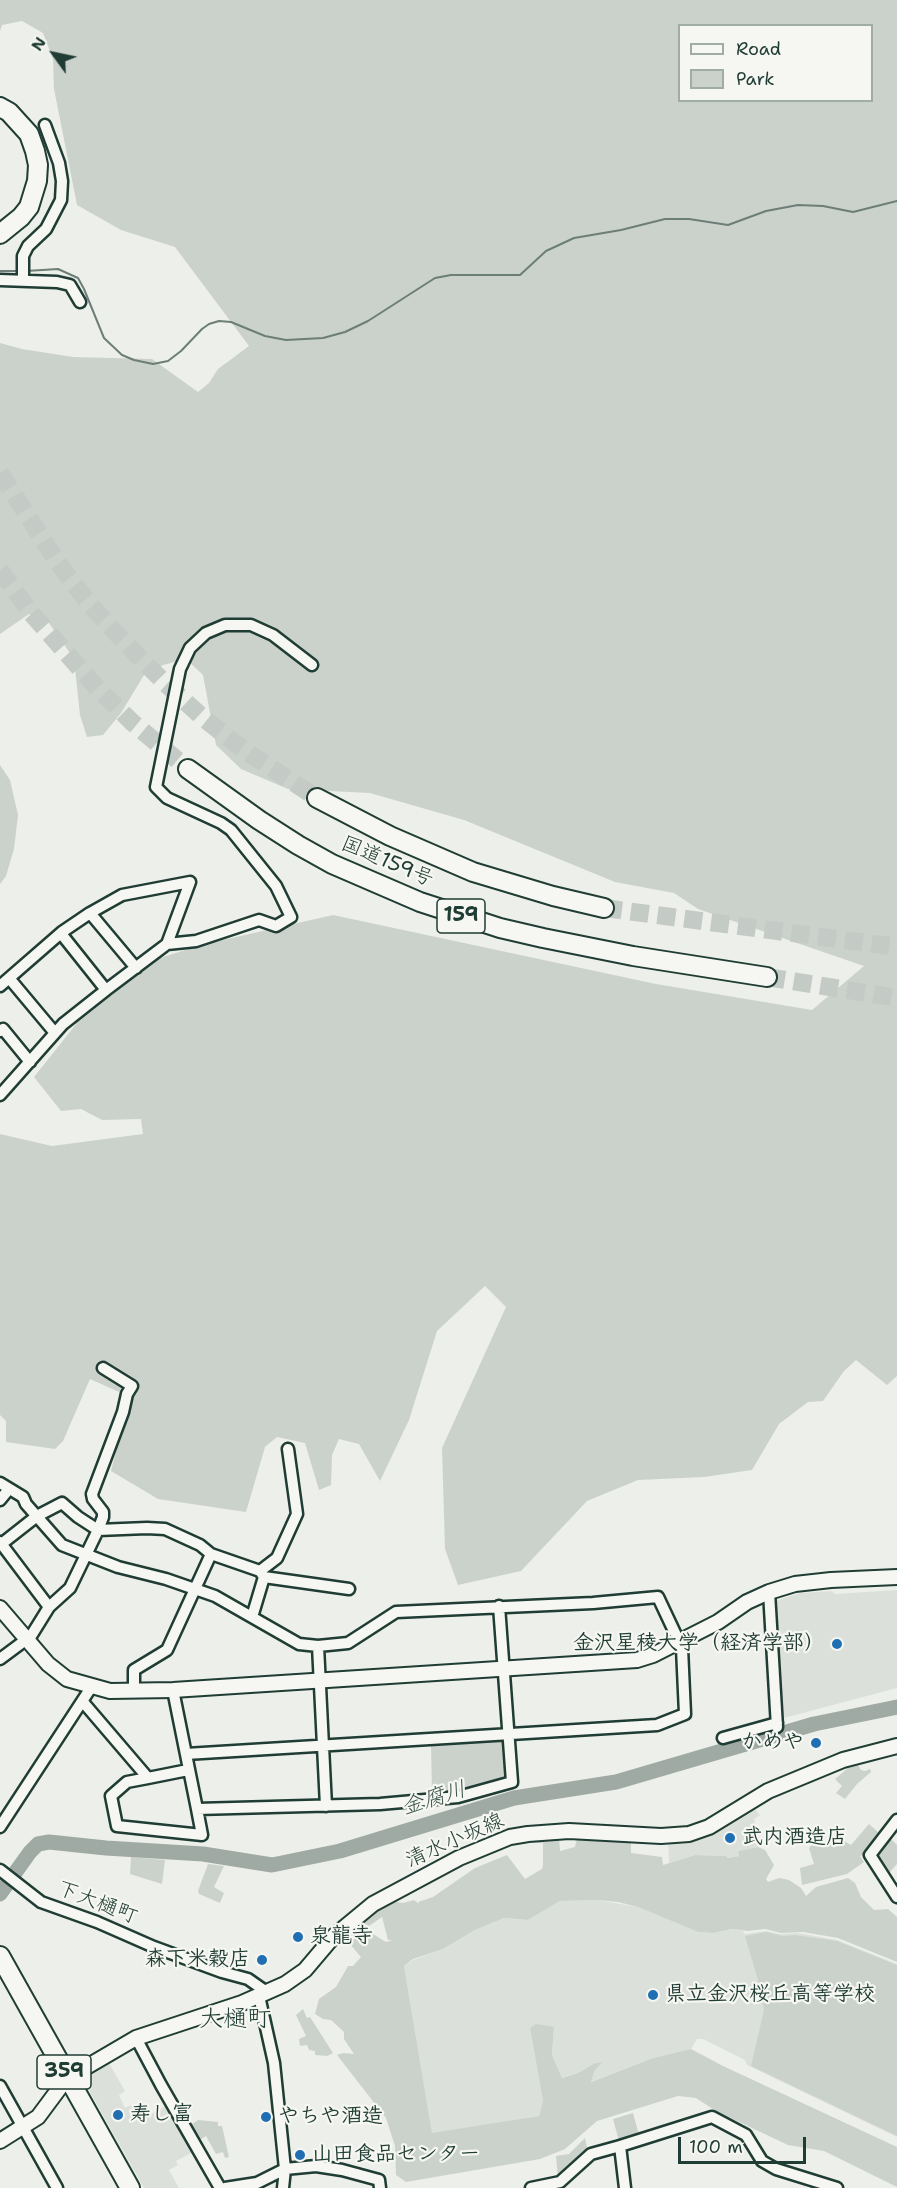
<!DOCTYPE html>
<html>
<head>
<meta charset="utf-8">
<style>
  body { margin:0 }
  #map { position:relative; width:897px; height:2188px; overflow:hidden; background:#edefea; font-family:"Shantell Sans",sans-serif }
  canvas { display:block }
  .legend { position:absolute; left:678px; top:24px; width:195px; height:78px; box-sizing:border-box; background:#f6f6f2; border:2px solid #a0aca6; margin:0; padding:8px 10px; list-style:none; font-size:18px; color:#1f3d34 }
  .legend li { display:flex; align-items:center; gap:12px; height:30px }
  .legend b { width:30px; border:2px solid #a0aca6 }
  .north { position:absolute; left:24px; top:24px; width:60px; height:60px; -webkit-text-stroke:4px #f6f6f2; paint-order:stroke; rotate:303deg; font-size:16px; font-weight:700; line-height:24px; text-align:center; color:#1f3d34 }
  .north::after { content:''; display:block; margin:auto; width:21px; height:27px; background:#1f3d34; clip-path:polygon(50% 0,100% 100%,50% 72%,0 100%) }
  .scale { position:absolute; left:678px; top:2137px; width:128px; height:27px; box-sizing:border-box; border:3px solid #1f3d34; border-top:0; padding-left:8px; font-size:18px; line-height:21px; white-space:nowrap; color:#1f3d34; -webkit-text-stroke:4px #f6f6f2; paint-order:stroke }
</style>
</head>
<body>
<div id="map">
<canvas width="897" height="2188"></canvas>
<ul class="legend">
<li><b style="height:8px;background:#f6f6f2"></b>Road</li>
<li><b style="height:16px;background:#cbd2cc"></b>Park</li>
</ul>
<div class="north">N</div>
<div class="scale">100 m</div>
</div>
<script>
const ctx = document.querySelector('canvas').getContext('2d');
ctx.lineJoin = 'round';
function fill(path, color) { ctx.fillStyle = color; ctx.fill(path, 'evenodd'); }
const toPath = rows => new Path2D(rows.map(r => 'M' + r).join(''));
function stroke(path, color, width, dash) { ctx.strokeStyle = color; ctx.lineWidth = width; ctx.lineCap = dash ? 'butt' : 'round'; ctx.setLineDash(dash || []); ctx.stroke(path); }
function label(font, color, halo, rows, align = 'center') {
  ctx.font = font + ' "Shantell Sans","Klee One",sans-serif'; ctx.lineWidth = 4.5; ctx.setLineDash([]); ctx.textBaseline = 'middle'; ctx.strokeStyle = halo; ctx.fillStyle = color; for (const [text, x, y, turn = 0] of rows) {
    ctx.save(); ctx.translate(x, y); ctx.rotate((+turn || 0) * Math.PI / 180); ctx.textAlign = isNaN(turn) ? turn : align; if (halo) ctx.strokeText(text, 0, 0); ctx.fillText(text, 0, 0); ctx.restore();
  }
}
const built = toPath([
  [897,1590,897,1688,780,1719,775,1601,800,1593,832,1591,835,1594],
  [753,1807,760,1815,754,1819,757,1834,755,1837,758,1847,738,1851,739,1856,728,1858,726,1856,695,1855,669,1863,668,1841,704,1835,743,1815],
  [597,1900,638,1907,698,1932,713,1933,732,1929,743,1931,744,1934,766,1931,780,1934,798,1933,837,1940,897,1964,897,2137,747,2065,745,2060,703,2039,697,2039,691,2049,653,2058,590,2082,594,2072,601,2062,595,2063,578,2073,562,2078,552,2055,554,2027,530,2028,543,2101,539,2116,432,2134,404,1966,413,1960,443,1949,475,1930,504,1918,528,1920,560,1901],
  [109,2063,125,2091,119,2095,125,2108,133,2104,141,2120,169,2104,195,2151,176,2161,178,2165,169,2170,179,2188,144,2188,82,2078]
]);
const green = toPath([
  [0,0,897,0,897,1376,887,1385,856,1360,844,1371,823,1401,808,1402,779,1424,752,1470,704,1477,638,1480,587,1501,521,1571,458,1585,445,1549,442,1448,506,1307,485,1286,437,1331,409,1420,380,1481,359,1444,339,1439,332,1455,331,1485,319,1490,305,1443,277,1437,265,1447,246,1512,158,1499,111,1471,129,1400,119,1392,90,1379,63,1441,55,1449,6,1442,6,1421,0,1415,0,1134,52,1146,143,1134,141,1119,102,1120,81,1109,61,1111,34,1077,77,1023,157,959,201,945,333,915,656,984,812,1010,864,966,698,909,674,893,615,882,464,820,370,793,288,789,241,769,216,745,203,675,186,659,163,665,144,675,121,713,103,735,87,737,80,715,74,659,49,623,29,614,0,634,0,343,22,349,73,357,152,359,198,392,209,383,218,369,249,346,175,247,121,230,77,205,54,89,53,59,43,33,22,21,2,25,0,31],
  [680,26,872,26,872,100,680,100],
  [0,765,10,780,18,815,14,849,6,876,0,884],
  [500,1740,504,1743,505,1775,502,1778,454,1793,432,1793,431,1744],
  [858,1765,861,1770,865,1771,870,1769,871,1772,857,1784,845,1799,836,1793,842,1786,835,1779,848,1768],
  [869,1824,881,1835,866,1853,860,1856,864,1862,847,1874,802,1885,800,1868,814,1864,809,1848,817,1839,828,1845,837,1837,851,1845],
  [559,1837,560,1851,575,1847,577,1838,631,1843,631,1853,662,1857,663,1865,695,1855,726,1856,728,1858,739,1856,738,1851,758,1847,765,1850,774,1865,766,1879,768,1882,779,1878,789,1880,801,1888,806,1896,816,1887,848,1878,855,1883,861,1897,874,1910,888,1909,897,1917,897,1962,838,1938,803,1932,781,1933,765,1929,748,1931,732,1929,713,1933,698,1932,638,1907,618,1902,597,1900,560,1901,528,1920,504,1918,475,1930,443,1949,413,1959,404,1966,432,2133,539,2116,543,2101,530,2028,536,2024,550,2026,554,2027,552,2055,562,2078,578,2073,595,2063,602,2062,594,2072,591,2082,653,2058,691,2049,723,2066,897,2147,897,2187,824,2151,788,2145,716,2111,696,2098,678,2096,597,2121,565,2149,540,2159,406,2182,396,2175,395,2146,386,2118,337,2055,343,2053,354,2054,344,2039,344,2032,331,2020,323,2019,315,2014,319,1999,336,1987,348,1966,353,1966,361,1957,343,1936,355,1923,386,1942,393,1940,388,1940,382,1917,369,1926,359,1921,377,1907,396,1902,403,1903,414,1900,419,1904,418,1902,433,1897,475,1868,507,1855,525,1879,542,1869,543,1865,543,1843,527,1843,528,1840],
  [889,1837,897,1845,897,1864,888,1874,877,1853],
  [131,1857,165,1860,162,1884,130,1874],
  [208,1864,224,1866,214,1887,224,1893,220,1903,199,1894,198,1891],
  [766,1932,783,1936,795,1935,837,1941,897,1965,897,2136,751,2066,764,2010,762,1994,745,1936],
  [303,2009,307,2018,310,2017,333,2053,327,2056,315,2055,315,2051,309,2050,307,2045,300,2046,299,2039,306,2036,296,2015],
  [633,2113,639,2135,619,2141,613,2119],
  [198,2120,218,2122,218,2126,222,2126,229,2157,225,2158,223,2152,216,2154,206,2136,198,2141,189,2126],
  [585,2138,588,2152,558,2179,556,2156,569,2154]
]);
const stream = toPath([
  [0,271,20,271],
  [26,271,58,269,78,278,84,289,104,338,122,355,134,360,153,364,168,361,181,351,202,329,209,324,219,321,231,322,265,336,286,340,323,338,345,332,368,321,435,278,451,275,520,275,546,251,574,238,621,230,665,219,689,219,728,225,766,211,798,205,823,206,853,212,897,201]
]);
const river = toPath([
  [0,1894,30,1852,38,1844,49,1842,106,1848,203,1854,272,1865,340,1851,514,1798,616,1782,814,1724,897,1707]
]);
const highwayTunnel = toPath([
  [0,473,58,563,91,606,130,648,165,683,202,717,244,750,317,798],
  [0,570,31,613,99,690,133,723,188,769],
  [604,908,897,947],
  [767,977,897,998]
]);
const street = toPath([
  [0,280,57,282,70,285,80,302],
  [23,280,23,256,28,246,46,229,61,200,62,181,59,163,45,125],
  [90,913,136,968],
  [9,978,55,1033],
  [0,986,62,932,90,913,122,895,190,882,167,944],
  [106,990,167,944,196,941,259,920,276,926,291,917,276,886,231,830,221,823,167,798,156,787,180,669,190,648,206,633,225,625,251,625,273,635,312,665],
  [0,1031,3,1029,30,1062],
  [0,1095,63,1024,106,990,63,936,62,932],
  [0,1483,23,1497,26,1504,62,1545,118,1567,166,1579,215,1596,299,1644,318,1646,348,1643,396,1612,593,1603,658,1597,682,1648,685,1714,657,1725,186,1754],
  [0,1500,9,1489],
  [0,1542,49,1607],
  [0,1545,37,1516,62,1503,78,1517,98,1530,103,1517,103,1512,93,1499,92,1494,123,1412,127,1394,132,1386,103,1368],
  [211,1554,260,1571,264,1577,252,1617],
  [260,1571,277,1558,297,1514,288,1449],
  [264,1577,349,1589],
  [769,1592,777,1727],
  [318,1646,326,1806],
  [0,1659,31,1636,49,1607,70,1588,98,1530,147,1528,165,1529,200,1545,211,1554,167,1650,134,1670,134,1691],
  [173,1690,197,1809,380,1804,458,1797,512,1782,499,1606],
  [83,1702,148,1778,188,1770],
  [723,1738,777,1723],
  [148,1778,127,1782,111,1796,117,1826,202,1835,197,1809],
  [897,1820,870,1855,897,1897],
  [0,1827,92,1686],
  [0,1870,41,1902,97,1922,154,1947,222,1972,248,1979,268,1993],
  [259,1996,274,2063,285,2169,283,2188],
  [136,2038,161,2085,220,2188],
  [0,2086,57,2188],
  [225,2188,257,2183,285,2169,316,2166,342,2170,379,2180,380,2188],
  [531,2188,560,2182,591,2154,620,2146],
  [625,2188,620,2146,712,2117,746,2135,762,2161,776,2169,837,2188]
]);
const secondary = toPath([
  [0,1608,48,1664,67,1679,110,1691,173,1690,637,1660,653,1655,718,1622,747,1602,769,1592,795,1584,831,1580,897,1577],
  [0,2141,38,2117,67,2078,83,2069,136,2038,242,2003,285,1984,305,1970,333,1937,373,1904,459,1858,510,1837,528,1834,569,1831,661,1836,689,1834,709,1827,768,1791,843,1760,897,1746]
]);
const highway = toPath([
  [0,107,9,112,29,134,35,151,38,165,37,181,29,207,21,217,0,234],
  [188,769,259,820,298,845,332,864,420,902,500,928,543,938,633,956,767,977],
  [317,798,390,836,473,872,553,896,604,908],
  [0,1956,130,2188]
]);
const markers = [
  [837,1644,6,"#1f6fb2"],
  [816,1743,6,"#1f6fb2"],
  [730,1838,6,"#1f6fb2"],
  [298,1937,6,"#1f6fb2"],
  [262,1960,6,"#1f6fb2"],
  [653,1995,6,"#1f6fb2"],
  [118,2115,6,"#1f6fb2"],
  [266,2117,6,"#1f6fb2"],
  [300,2155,6,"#1f6fb2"]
];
const shields = [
  [461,916,48],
  [64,2072,54]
];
const shieldNames = [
  ["159",461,916],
  ["359",64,2072]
];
const streetNames = [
  ["国道159号",387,862,23],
  ["清水小坂線",455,1841,-24],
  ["下大樋町",97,1903,21]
];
const poiNames = [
  ["金沢星稜大学（経済学部）",825,1644,"right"],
  ["かめや",804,1743,"right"],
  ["武内酒造店",742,1838],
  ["泉龍寺",310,1937],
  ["森下米穀店",250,1960,"right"],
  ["県立金沢桜丘高等学校",665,1995],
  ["寿し富",130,2115],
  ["やちや酒造",278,2117],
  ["山田食品センター",312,2155]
];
const waterNames = [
  ["金腐川",434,1799,-17]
];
const quarterNames = [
  ["大樋町",235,2020]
];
fill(built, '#dce0db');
fill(green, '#cbd2cc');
stroke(stream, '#6c7e77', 2);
stroke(river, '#9faaa4', 15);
stroke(highwayTunnel, '#c4cbc6', 18, [18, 9]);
stroke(street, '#1f3d34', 15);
stroke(secondary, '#1f3d34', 18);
stroke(highway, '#1f3d34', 22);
stroke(street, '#f6f6f2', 10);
stroke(secondary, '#f6f6f2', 14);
stroke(highway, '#f6f6f2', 18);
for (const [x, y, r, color] of markers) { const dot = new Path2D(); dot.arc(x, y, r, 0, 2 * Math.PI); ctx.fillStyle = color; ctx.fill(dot); stroke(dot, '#f6f6f2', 2); }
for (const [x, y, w] of shields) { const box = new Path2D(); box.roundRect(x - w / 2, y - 17, w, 34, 4.5); ctx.fillStyle = '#f6f6f2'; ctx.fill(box); stroke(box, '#1f3d34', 1.5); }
label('bold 20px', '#1f3d34', null, shieldNames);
label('21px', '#1f3d34', '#f6f6f2', streetNames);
label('bold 21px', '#1f3d34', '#f6f6f2', poiNames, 'left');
label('italic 22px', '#3f5850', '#f6f6f2', waterNames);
label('24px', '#1f3d34', '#f6f6f2', quarterNames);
</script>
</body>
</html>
